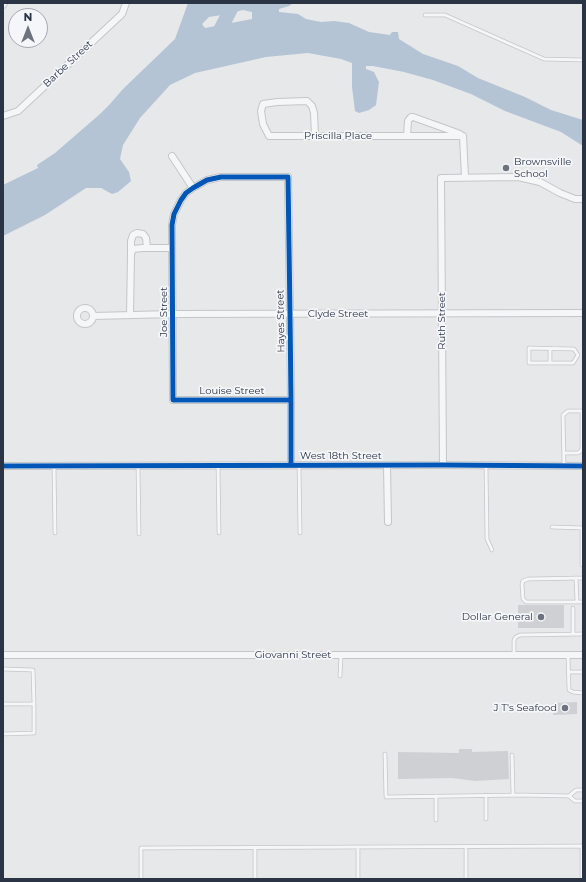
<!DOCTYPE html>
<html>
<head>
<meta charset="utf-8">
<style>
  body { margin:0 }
  #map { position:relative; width:586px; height:882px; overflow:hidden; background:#e6e8ea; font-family:Montserrat,sans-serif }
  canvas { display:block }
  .frame { position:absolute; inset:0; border:4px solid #2b3445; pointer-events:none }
  .north { position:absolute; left:8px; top:8px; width:40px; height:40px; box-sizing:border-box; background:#f4f6f9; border:1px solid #a4a8b1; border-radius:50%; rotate:0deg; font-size:11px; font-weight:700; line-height:16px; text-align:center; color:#2b3445 }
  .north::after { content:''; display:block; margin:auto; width:14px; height:18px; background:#6c737f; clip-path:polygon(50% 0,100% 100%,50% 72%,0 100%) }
</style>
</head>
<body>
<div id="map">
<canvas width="586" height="882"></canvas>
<div class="frame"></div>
<div class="north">N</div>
</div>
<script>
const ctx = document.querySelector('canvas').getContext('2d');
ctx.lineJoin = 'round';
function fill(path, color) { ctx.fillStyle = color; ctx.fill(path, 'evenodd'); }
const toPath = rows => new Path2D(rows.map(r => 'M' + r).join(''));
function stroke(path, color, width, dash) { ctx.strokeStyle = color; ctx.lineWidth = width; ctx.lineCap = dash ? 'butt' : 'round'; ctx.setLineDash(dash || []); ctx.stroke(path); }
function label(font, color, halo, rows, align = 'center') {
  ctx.font = font + ' Montserrat,sans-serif'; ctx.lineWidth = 3.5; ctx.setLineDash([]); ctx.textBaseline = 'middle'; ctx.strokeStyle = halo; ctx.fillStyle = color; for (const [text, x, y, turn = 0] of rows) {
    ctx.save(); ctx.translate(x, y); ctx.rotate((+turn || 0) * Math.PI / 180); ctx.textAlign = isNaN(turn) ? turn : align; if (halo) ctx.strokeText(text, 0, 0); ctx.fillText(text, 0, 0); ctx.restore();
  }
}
const water = toPath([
  [188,3,293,3,289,6,279,9,279,12,298,14,306,19,321,22,334,21,349,23,369,32,390,35,392,32,398,32,399,39,423,54,458,66,478,78,525,97,551,110,583,120,583,146,561,132,505,111,471,94,433,80,404,72,373,66,366,66,366,69,374,72,379,82,376,105,369,110,359,113,355,111,352,87,352,63,341,59,308,53,266,57,195,73,170,85,140,118,123,145,120,159,129,172,131,181,118,192,112,194,101,188,86,188,45,215,3,236,3,185,38,168,37,165,55,153,100,114,110,104,123,89,175,39],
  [243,10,252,12,252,19,205,28,202,24,209,17,222,15]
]);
const river = toPath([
  [214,42,234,3]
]);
const building = toPath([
  [518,605,564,605,564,628,518,628],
  [577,702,577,714,553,715,553,703],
  [459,749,472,749,472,752,508,751,509,779,475,781,452,778,398,779,398,752,459,753]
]);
const lane = toPath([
  [425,15,445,15,544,59,583,60],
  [529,348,574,349,578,355,573,363,529,363,529,348],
  [550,363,550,348],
  [564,453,578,453,581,451,582,448,582,411],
  [218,465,219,533],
  [299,465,300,533],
  [486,465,487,539,492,550],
  [54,466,55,533],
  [138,466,139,534],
  [564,466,563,415,568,411,583,411],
  [552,527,583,528],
  [582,528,582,565,583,565],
  [576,578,577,602],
  [583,578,528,579,523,581,522,584,523,599,526,602,583,602],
  [573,634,573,608],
  [514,655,514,640,516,637,520,635,583,634],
  [568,655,569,690,573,692,583,693],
  [3,669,33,670,34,704,3,704],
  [569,672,583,672],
  [340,676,341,655],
  [3,734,34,733,34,704],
  [385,754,386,797,522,795,569,796,576,790,583,790],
  [512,755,513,795],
  [486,795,486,819],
  [436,796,436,820],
  [569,796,575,801,583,801],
  [358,847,358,879],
  [466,847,466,879],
  [255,848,255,879],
  [141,879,141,848,583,846],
  [582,879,582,846]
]);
const street = toPath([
  [3,5,4,3],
  [3,116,18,111,122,14,126,3],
  [315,136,314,113,312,106,307,101,277,102,263,104,261,111,263,124,269,136,463,136,465,177],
  [407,136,408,121,411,117,413,117,452,131,460,134],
  [172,156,193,188],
  [131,254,131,241,133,235,137,233,143,234,146,238,147,248],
  '77 316a8 8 0 1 1 16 0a8 8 0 1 1-16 0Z',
  [130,315,131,254,133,249,142,248,172,248],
  [93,316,173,314,583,313],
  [291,400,173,400,172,225,174,214,181,200,186,193,193,188,207,180,221,177,288,177,290,314,291,400,291,465],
  [443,465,441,178,518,177,540,182,560,193,575,199,583,199],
  [3,466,443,465,583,466],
  [387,466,388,522],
  [3,655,583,655]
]);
const cycleway = toPath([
  [291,400,173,400,172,225,174,214,181,200,186,193,193,188,207,180,221,177,288,177,290,314,291,400,291,465],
  [3,466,443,465,583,466]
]);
const markers = [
  [506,168,4,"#6c737f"],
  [541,617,4,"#6c737f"],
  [565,708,4,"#6c737f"]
];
const streetNames = [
  ["Barbe Street",68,64,-43],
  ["Priscilla Place",338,136],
  ["Joe Street",164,312,-90],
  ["Clyde Street",338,314],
  ["Hayes Street",281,321,-91],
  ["Ruth Street",442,321,-90],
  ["Louise Street",232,391],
  ["West 18th Street",341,456],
  ["Giovanni Street",293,655]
];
const poiNames = [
  ["Brownsville",514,162,"left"],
  ["School",514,174,"left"],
  ["Dollar General",533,617],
  ["J T's Seafood",557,708]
];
fill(water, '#b4c4d5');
stroke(river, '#b4c4d5', 14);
fill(building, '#ced0d3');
stroke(lane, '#c4c6c8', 4.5);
stroke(street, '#c4c6c8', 8);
stroke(lane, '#f5f6f7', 3);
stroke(street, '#f5f6f7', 6);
stroke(cycleway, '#0057b8', 5);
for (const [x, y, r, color] of markers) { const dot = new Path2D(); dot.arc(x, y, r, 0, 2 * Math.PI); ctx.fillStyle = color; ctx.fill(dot); stroke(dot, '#f4f6f9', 1.5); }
label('10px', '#2b3445', '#f4f6f9', streetNames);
label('10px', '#2b3445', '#f4f6f9', poiNames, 'right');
</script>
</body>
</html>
